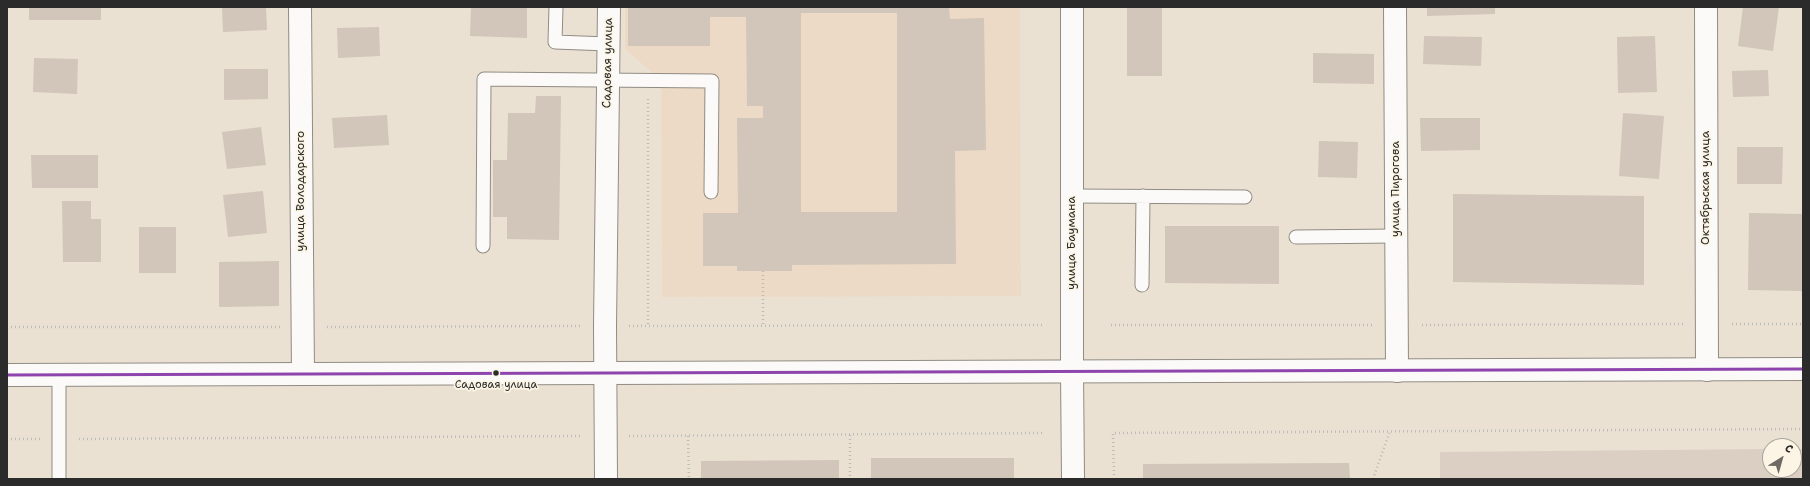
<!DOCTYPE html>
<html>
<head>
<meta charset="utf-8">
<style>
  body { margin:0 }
  #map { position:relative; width:1810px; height:486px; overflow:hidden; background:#eae1d2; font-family:"Shantell Sans",sans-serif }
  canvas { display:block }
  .frame { position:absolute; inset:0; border:8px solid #2b2b2b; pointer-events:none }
  .north { position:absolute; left:1762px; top:438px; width:40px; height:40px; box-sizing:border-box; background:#fcf5e5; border:1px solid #a8a49b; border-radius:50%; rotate:37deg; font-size:11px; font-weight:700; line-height:16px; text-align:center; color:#2b2b2b }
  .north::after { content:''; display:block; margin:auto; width:14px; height:18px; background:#6e6b65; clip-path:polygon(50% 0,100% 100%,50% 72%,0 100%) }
</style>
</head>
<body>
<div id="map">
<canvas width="1810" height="486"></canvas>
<div class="frame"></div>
<div class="north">С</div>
</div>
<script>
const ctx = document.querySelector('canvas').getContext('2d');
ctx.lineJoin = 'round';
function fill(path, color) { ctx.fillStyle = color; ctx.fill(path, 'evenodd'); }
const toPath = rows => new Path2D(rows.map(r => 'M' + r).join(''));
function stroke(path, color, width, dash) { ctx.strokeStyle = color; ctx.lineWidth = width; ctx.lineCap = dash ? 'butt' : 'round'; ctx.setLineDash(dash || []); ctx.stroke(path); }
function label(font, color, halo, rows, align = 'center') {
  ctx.font = font + ' "Shantell Sans",sans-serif'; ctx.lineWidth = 3.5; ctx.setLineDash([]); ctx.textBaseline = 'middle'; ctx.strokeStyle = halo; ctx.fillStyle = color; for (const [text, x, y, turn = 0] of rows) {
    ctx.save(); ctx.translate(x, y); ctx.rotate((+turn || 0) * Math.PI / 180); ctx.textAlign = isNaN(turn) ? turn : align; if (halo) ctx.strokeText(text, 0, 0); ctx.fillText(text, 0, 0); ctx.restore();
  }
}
const built = toPath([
  [625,7,1020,7,1021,296,662,297,661,80,625,49]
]);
const industrial = toPath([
  [1770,449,1770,470,1794,470,1794,449,1803,449,1803,479,1440,479,1440,452]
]);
const building = toPath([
  [29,7,101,7,101,20,29,20],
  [222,7,266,7,267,30,223,32],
  [471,7,527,7,527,38,470,36],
  [628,7,949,7,950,19,984,18,986,150,955,151,956,264,792,265,792,271,737,271,737,266,703,266,703,213,738,213,737,118,763,118,763,106,747,106,746,17,710,17,710,46,628,46],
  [801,13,897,13,897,212,801,212],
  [1127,7,1162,7,1162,76,1127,76],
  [1427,7,1495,7,1495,14,1427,16],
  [1743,7,1779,7,1773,51,1738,46],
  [379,27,380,56,338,58,337,28],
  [1424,36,1482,37,1481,66,1423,64],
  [1655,36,1657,92,1618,93,1617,37],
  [1313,53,1374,54,1374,84,1313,83],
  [34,58,78,59,77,94,33,92],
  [224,69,268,69,268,99,224,100],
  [1768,70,1769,96,1733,97,1732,71],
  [536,96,561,96,559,240,507,239,507,217,493,217,493,160,507,160,508,113,535,113],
  [1623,113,1664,116,1659,179,1619,176],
  [387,115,389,145,334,148,332,118],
  [1420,118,1480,118,1480,150,1421,151],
  [261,127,266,165,227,169,222,132],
  [1319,141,1358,142,1357,178,1318,177],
  [1737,147,1783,147,1782,184,1737,184],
  [31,155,98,155,98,188,32,188],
  [263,191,267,233,228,237,223,195],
  [1453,194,1644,196,1644,285,1453,282],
  [62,201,91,201,91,219,101,219,101,262,63,262],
  [1749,213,1803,214,1803,291,1748,290],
  [1165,226,1279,226,1279,284,1165,283],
  [139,227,176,227,176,273,139,273],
  [279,261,279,306,219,307,219,262],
  [871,458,1014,458,1014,479,871,479],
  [839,460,839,479,701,479,701,461],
  [1349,463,1350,479,1143,479,1143,464]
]);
const path = toPath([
  [648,99,648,326],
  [763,271,763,326],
  [1732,324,1803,324],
  [1111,325,1373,325],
  [1422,325,1683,324],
  [629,326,1042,325],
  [7,327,280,327],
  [327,327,582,326],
  [850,435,850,479],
  [629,436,1042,433],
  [688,436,689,479],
  [7,439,40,439],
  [79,439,582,436],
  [1114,479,1113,433,1803,429],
  [1373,479,1390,431]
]);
const service = toPath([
  [556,7,555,42,608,44],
  [1072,196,1245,197],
  [1296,237,1396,236],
  [483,246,484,79,712,81,711,192],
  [1142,285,1143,196],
  [59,375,59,479]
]);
const minor = toPath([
  [300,7,303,374],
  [1395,7,1397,371],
  [1706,7,1707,370],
  [1072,372,1073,479],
  [606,479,605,326,609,7]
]);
const tertiary = toPath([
  [1072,7,1072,372]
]);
const secondary = toPath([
  [7,375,1803,369]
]);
const bus1 = toPath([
  [7,375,1803,369]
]);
const markers = [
  [496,373,3.5,"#2b2b2b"]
];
const busNames = [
  ["Садовая улица",496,385]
];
const streetNames = [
  ["Садовая улица",608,63,-89],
  ["Октябрьская улица",1706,188,-90],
  ["улица Пирогова",1396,189,-90],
  ["улица Володарского",301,191,-90],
  ["улица Баумана",1072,243,-90]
];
fill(built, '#eddac6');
fill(industrial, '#dbcfc4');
fill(building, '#d1c6b9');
stroke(service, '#908c84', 15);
stroke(minor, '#908c84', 24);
stroke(tertiary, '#908c84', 24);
stroke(secondary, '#908c84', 24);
stroke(path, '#bdbcb9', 2.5, [1, 3]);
stroke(service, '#fcfaf8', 13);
stroke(minor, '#fcfaf8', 22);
stroke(tertiary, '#fcfaf8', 22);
stroke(secondary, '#fcfaf8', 22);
stroke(bus1, '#8e44ad', 3);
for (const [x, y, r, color] of markers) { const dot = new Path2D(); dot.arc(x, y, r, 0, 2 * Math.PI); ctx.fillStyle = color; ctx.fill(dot); stroke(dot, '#fcf5e5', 1.5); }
label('11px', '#2b2b2b', '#fcf5e5', busNames);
label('12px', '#2b2b2b', '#fcf5e5', streetNames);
</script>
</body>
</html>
